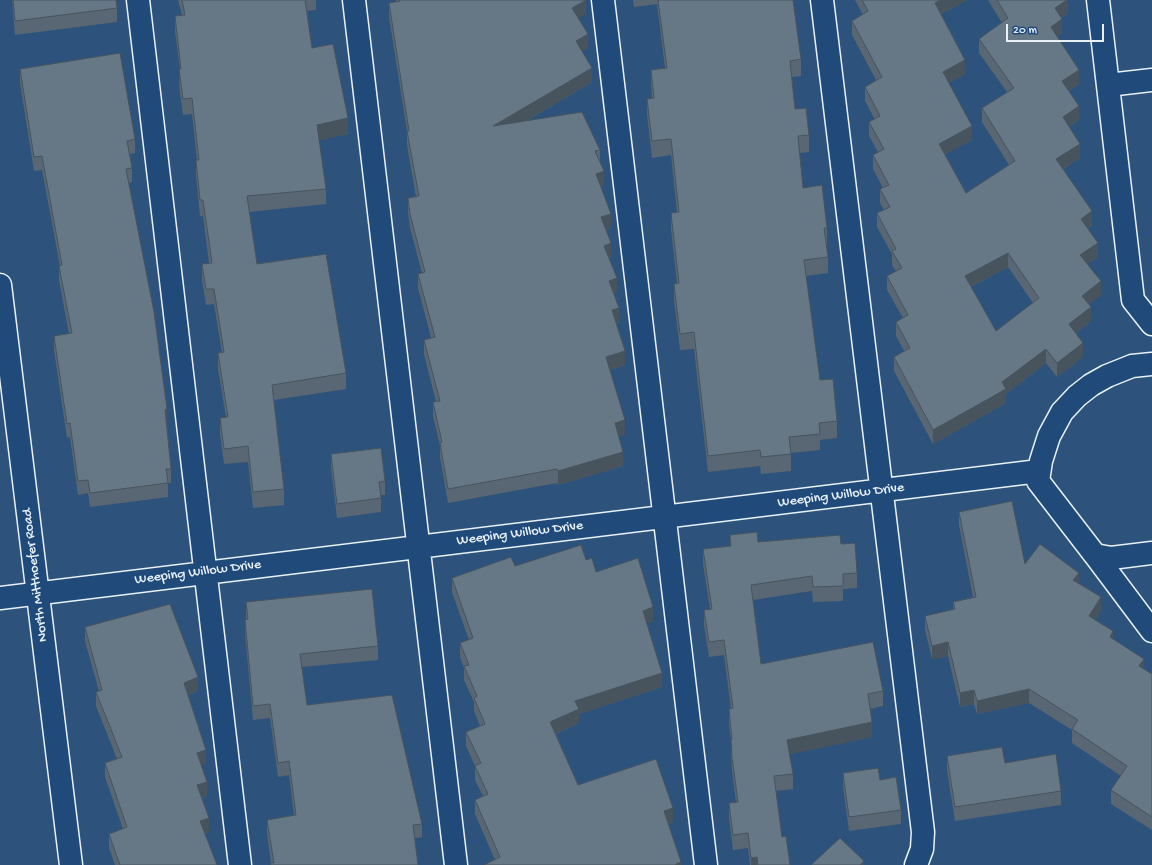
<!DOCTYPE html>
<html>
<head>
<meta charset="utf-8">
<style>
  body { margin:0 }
  #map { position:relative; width:1152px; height:865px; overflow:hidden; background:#2d537c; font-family:"Gochi Hand",sans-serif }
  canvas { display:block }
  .scale { position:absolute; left:1006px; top:24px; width:98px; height:18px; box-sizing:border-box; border:2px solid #e8f1f8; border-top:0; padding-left:5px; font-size:12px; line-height:14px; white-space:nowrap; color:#e8f1f8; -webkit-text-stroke:3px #1f4a7a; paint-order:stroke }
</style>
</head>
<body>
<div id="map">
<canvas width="1152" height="865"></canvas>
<div class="scale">20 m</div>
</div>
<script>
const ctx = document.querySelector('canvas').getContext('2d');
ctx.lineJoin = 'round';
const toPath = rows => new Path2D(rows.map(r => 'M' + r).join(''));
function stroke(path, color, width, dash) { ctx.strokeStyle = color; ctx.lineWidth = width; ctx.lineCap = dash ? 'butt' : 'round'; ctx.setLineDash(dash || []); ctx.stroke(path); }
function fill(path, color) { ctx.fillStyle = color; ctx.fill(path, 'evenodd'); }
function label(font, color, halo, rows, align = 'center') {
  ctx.font = font + ' "Gochi Hand",sans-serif'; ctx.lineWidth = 3.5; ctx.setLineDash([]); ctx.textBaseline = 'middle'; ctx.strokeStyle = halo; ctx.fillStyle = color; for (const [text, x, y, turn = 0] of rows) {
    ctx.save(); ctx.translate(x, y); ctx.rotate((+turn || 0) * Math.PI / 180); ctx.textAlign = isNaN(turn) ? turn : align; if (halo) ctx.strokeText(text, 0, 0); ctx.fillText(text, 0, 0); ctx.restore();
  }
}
const minor = toPath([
  [138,0,240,865],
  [354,0,456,865],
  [603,0,706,865],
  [822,0,923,832,922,849,916,865],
  [1098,0,1133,300,1152,324],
  [1108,85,1152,80],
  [1152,364,1132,366,1107,376,1091,385,1077,396,1062,412,1049,436,1041,461,1038,481,1095,555,1111,558,1152,553],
  [1095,555,1152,631],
  [0,598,1039,471]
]);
const major = toPath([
  [0,285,71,865]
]);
const wall = toPath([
  [12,0,116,0,117,8,117,22,15,35],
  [178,0,316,0,316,10,307,11,312,48,348,134,319,140,326,189,326,204,249,212,257,264,346,373,346,389,274,400,284,489,284,505,253,508,248,462,224,464,220,434,220,418,226,417,218,369,218,353,222,353,214,304,206,305,202,280,202,264,209,263,203,216,200,216,196,176,196,160,197,160,192,114,183,115,179,85,180,69,175,32,175,16,182,15],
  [396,0,586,0,586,14,578,18,588,48,582,51,592,82,526,121,600,150,600,163,604,185,601,186,611,228,606,230,611,257,609,258,617,292,614,293,619,322,616,323,625,365,610,370,625,434,619,436,623,466,558,485,557,483,448,503,440,457,440,446,433,416,433,402,436,402,424,354,424,340,431,338,418,288,418,274,422,273,410,228,408,212,408,198,416,197,407,145,407,131,389,17,389,3,397,2],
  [633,0,793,0,801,59,801,76,792,77,795,109,809,135,809,152,800,153,803,188,827,228,827,244,826,244,828,257,828,273,806,276,820,380,837,421,837,438,820,440,820,450,791,453,791,471,761,474,760,466,708,472,694,349,680,350,674,300,674,284,677,283,671,229,671,213,677,212,671,155,652,158,647,115,647,99,652,98,651,86,651,70,665,68,657,4,634,7],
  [855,0,967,0,941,14,965,74,949,83,972,140,945,154,966,193,1009,165,982,122,982,108,1007,92,979,53,979,39,1002,23,988,0,1068,0,1068,13,1061,18,1062,33,1057,36,1079,84,1069,91,1079,120,1069,127,1080,158,1063,169,1092,225,1088,228,1098,257,1087,264,1101,295,1089,304,1091,321,1076,333,1083,357,1057,377,1046,363,1006,394,1006,403,933,444,894,371,894,357,904,351,896,336,896,322,903,318,887,290,887,276,896,271,892,265,892,254,877,227,877,213,884,210,880,203,880,189,883,188,873,169,873,155,878,152,869,136,869,122,875,120,865,101,865,87,876,80,852,35,852,21,863,15],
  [1008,267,1033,303,996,331,971,287],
  [20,69,135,139,135,153,130,154,132,168,132,182,129,183,167,423,171,469,171,483,168,483,168,497,90,507,88,493,78,495,70,437,67,438,54,350,54,336,69,334,59,280,59,266,60,266,42,170,34,171,20,83],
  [331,454,385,481,385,495,381,495,381,512,337,518,331,468],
  [959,512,1025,564,1079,584,1101,611,1095,620,1113,639,1144,669,1152,674,1152,830,1111,804,1111,790,1121,776,1072,743,1072,730,1029,703,977,714,974,704,960,707,948,656,932,659,925,630,925,616,953,610,953,602,973,597,959,525],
  [730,535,758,542,841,544,857,573,857,588,843,589,843,601,813,602,812,591,753,600,761,664,883,691,883,706,870,709,872,737,789,754,793,774,793,789,776,791,782,837,790,865,750,865,748,848,733,850,729,818,729,803,736,802,732,772,731,754,731,740,729,724,729,709,731,709,724,655,709,657,704,625,704,610,710,609,703,564,703,549,730,546],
  [586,560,596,572,653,621,647,623,662,687,579,714,579,723,556,734,578,785,673,822,668,824,681,865,495,860,475,814,475,800,483,796,475,780,475,766,466,746,466,732,480,726,474,711,474,702,464,680,464,668,460,657,460,643,469,640,452,592,452,578,515,566],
  [246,602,378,646,378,660,302,667,307,705,422,824,422,837,271,863,267,834,267,820,294,815,289,775,278,777,270,718,253,720,245,634,245,620,246,620],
  [85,627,198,691,188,695,206,764,201,765,207,796,202,798,209,832,205,834,217,865,115,865,109,848,109,834,123,829,105,777,105,763,117,759,96,706,96,692,99,691,85,641],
  [947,756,1005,763,1061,791,1061,805,955,821,947,770],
  [843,773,901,810,901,824,849,831,843,787]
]);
const shadedWall = toPath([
  [586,0,586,14,572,22,572,8],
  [941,0,967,0,935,17,935,3],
  [1067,0,1068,0,1068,13,1055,22,1055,8],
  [1062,19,1062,33,1051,41,1051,27],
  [588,34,588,48,576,55,576,41],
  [965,60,965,74,943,86,943,72],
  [592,68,592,82,493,140,493,126],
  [1079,70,1079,84,1062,95,1062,81],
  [1079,106,1079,120,1063,131,1063,117],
  [348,118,348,134,317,141,317,125],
  [972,126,972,140,939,158,939,144],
  [1080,144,1080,158,1056,173,1056,159],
  [604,171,604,185,596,188,596,174],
  [1092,211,1092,225,1081,232,1081,219],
  [611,214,611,228,601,231,601,217],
  [611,243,611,257,604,260,604,246],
  [1098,243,1098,257,1080,269,1080,255],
  [1008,253,1008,267,965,290,965,276],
  [617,278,617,292,609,295,609,281],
  [1101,281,1101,295,1082,310,1082,296],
  [1091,307,1091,321,1069,338,1069,324],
  [619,308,619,322,612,324,612,310],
  [1083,343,1083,357,1057,377,1057,363],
  [1046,349,1046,363,1006,394,1006,403,933,444,933,430,1002,382],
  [625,351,625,365,606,371,606,357],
  [167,409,167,423,165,423,165,410],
  [625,420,625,434,615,437,615,423],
  [623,452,623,466,558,485,558,471],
  [1079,573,1079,587,1073,580],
  [1101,597,1101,611,1089,630,1089,616],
  [653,607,653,621,643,625,643,611],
  [1113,631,1113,645,1110,637],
  [948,642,948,656,932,659,932,646],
  [1144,659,1144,673,1139,666],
  [662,673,662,687,579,714,579,723,550,736,550,722,575,701],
  [198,677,198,691,184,696,184,683],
  [1029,689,1029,703,977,714,977,701],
  [974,690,974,704,960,707,960,693],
  [872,722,872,737,787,755,787,740],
  [206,750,206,764,197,767,197,753],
  [207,782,207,796,197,799,197,785],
  [673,808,673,822,664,825,664,811],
  [209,818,209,832,200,835,200,821],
  [757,857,757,865,751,865,751,858],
  [864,861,864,865,860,865],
  [681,862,681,865,676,865,676,864]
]);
const building = toPath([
  [13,0,116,0,117,8,15,21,13,0],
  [182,0,305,0,312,48,333,44,348,118,317,125,326,189,247,196,257,264,326,254,346,373,272,385,284,489,253,492,248,446,224,449,220,418,228,417,218,353,224,352,214,289,206,289,202,264,212,263,203,200,200,200,196,160,199,160,192,98,183,99,179,69,181,69,175,16,185,15,182,0],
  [399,0,586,0,572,8,588,34,576,41,592,68,493,126,582,112,600,150,595,151,604,171,596,174,611,214,601,217,611,243,604,246,617,278,609,281,619,308,612,310,625,351,606,357,625,420,615,423,623,452,558,471,557,469,448,489,440,443,442,442,433,402,440,401,424,340,435,337,418,274,425,272,410,214,408,198,419,196,407,131,409,131,389,3,400,1,399,0],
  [658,0,793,0,801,59,790,61,795,109,806,108,809,135,798,136,803,188,822,185,827,228,824,228,828,257,804,260,820,380,833,379,837,421,819,423,820,434,789,437,791,454,761,457,760,450,708,456,694,332,680,334,674,284,679,283,671,213,679,212,671,139,652,141,647,99,654,98,651,70,667,68,658,0],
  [862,0,941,0,935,3,965,60,943,72,972,126,939,144,966,193,1015,161,982,108,1014,88,979,39,1008,18,997,0,1067,0,1055,8,1062,19,1051,27,1079,70,1062,81,1079,106,1063,117,1080,144,1056,159,1092,211,1081,219,1098,243,1080,255,1101,281,1082,296,1091,307,1069,324,1083,343,1057,363,1046,349,1002,382,1006,389,933,430,894,357,910,348,896,322,908,315,887,276,902,268,892,251,896,249,877,213,890,207,880,189,889,185,873,155,884,149,869,122,880,116,865,87,882,77,852,21,868,11,862,0],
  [1008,253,1039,298,996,331,965,276,1008,253],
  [120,53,135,139,127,141,132,168,126,169,154,312,167,409,165,410,171,469,166,469,168,483,90,493,88,480,78,481,70,423,67,424,54,336,72,333,59,266,62,265,42,156,34,157,20,69,120,53],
  [381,448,385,481,379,482,381,498,337,504,331,454,381,448],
  [1012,501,1025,564,1040,544,1079,573,1073,580,1101,597,1089,616,1113,631,1110,637,1144,659,1139,666,1152,674,1152,817,1111,790,1127,766,1072,729,1078,720,1029,689,977,701,974,690,960,693,948,642,932,646,925,616,955,609,953,602,976,597,959,512,1012,501],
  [757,532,758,542,840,535,841,544,855,543,857,573,843,574,843,586,813,587,812,576,751,585,761,664,873,642,883,691,868,694,872,722,787,740,793,774,774,776,782,837,786,836,790,865,758,865,757,857,751,858,748,833,733,835,729,803,738,802,732,757,731,739,732,739,729,709,733,708,724,640,709,642,704,610,712,609,703,549,731,546,730,535,757,532],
  [581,545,586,560,592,558,596,572,638,558,653,607,643,611,662,673,575,701,579,709,550,722,578,785,656,759,673,808,664,811,681,862,676,864,676,865,484,865,500,857,475,800,488,794,475,766,481,763,466,732,485,724,474,698,477,696,464,666,469,665,460,643,473,638,452,578,511,557,515,566,581,545],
  [372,589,378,646,300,654,307,705,392,695,422,824,413,825,418,865,271,865,270,863,274,863,267,820,296,815,289,761,278,763,270,704,253,706,245,620,248,619,246,602,372,589],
  [170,604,198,677,184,683,206,750,197,753,207,782,197,785,209,818,200,821,217,865,120,865,109,834,127,827,105,763,122,757,96,692,102,690,85,627,170,604],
  [1002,747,1005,763,1056,754,1061,791,955,807,947,756,1002,747],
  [878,768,880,780,896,777,901,810,849,817,843,773,878,768],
  [840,838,864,861,860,865,811,865,840,838]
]);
const streetNames = [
  ["Weeping Willow Drive",841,496,-7],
  ["Weeping Willow Drive",520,534,-7],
  ["Weeping Willow Drive",198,573,-7],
  ["North Mitthoefer Road",36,575,-97]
];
stroke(minor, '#e8f1f8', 25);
stroke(major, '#e8f1f8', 25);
stroke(minor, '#1f4a7a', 22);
stroke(major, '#1f4a7a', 22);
fill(wall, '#586773');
fill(shadedWall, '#47545e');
fill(building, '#667886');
stroke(building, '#47545e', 1);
label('14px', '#e8f1f8', '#1f4a7a', streetNames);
</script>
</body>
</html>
